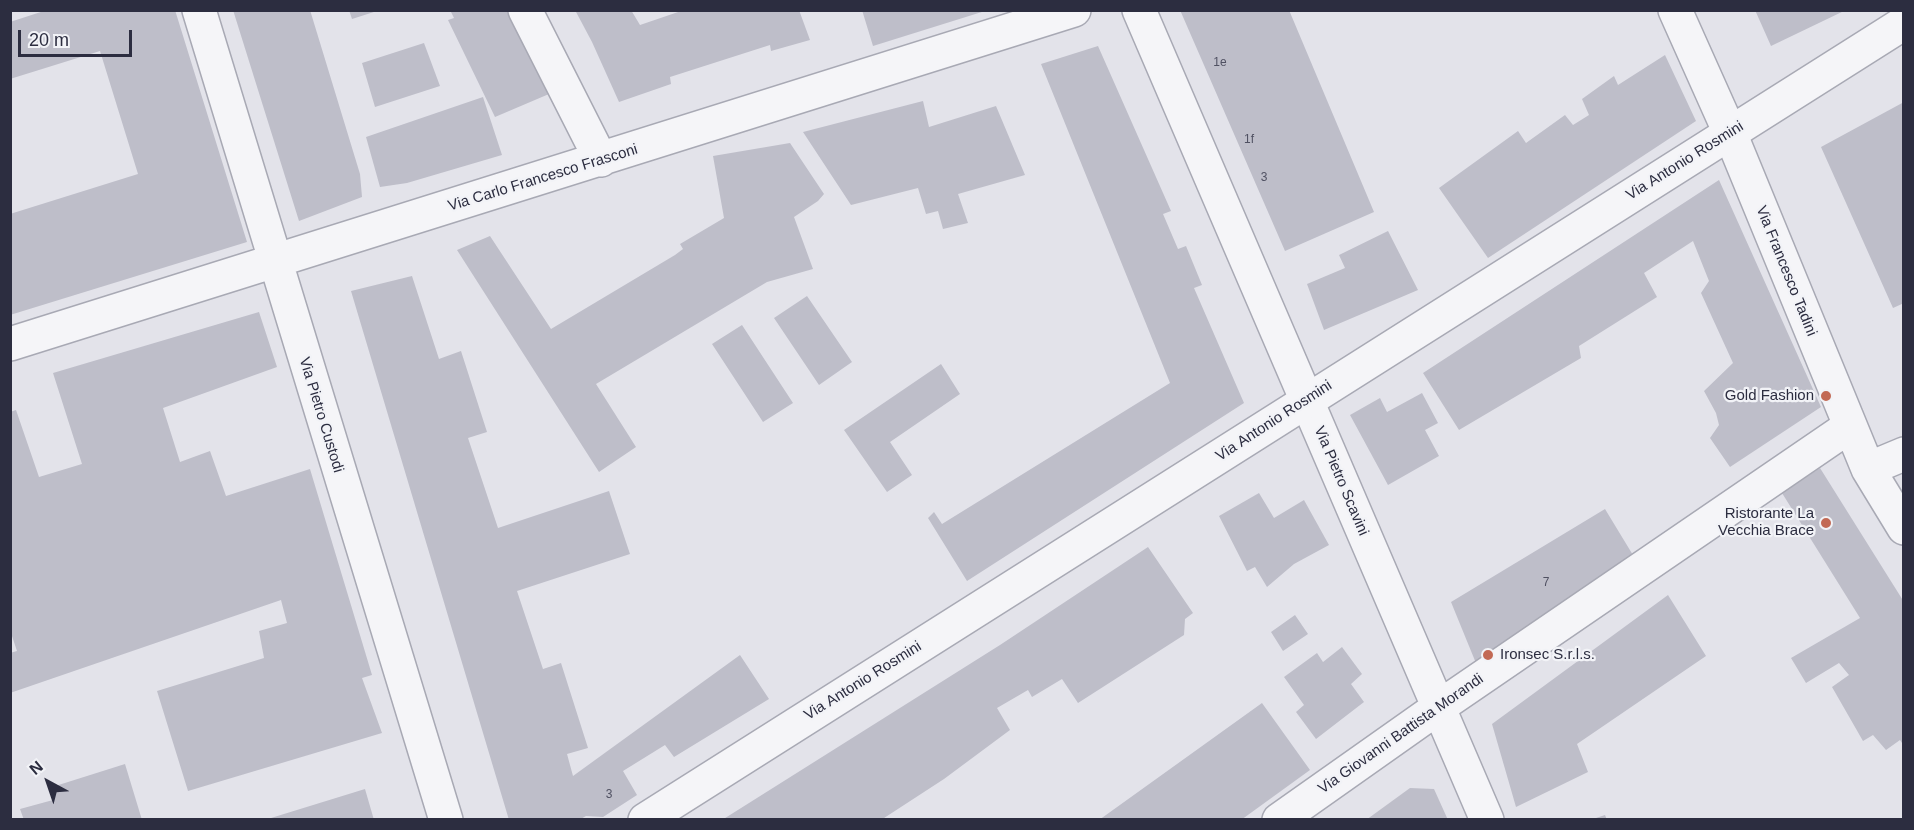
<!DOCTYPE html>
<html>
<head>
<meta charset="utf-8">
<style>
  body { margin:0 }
  #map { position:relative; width:1914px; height:830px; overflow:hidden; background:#e3e3ea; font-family:Helvetica,sans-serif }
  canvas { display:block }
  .frame { position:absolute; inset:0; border:12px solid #2c2d40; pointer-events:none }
  .north { position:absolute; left:18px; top:752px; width:60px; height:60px; -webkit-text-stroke:4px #f2f3f7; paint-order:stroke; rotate:320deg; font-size:16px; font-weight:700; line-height:24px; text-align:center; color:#2c2d40 }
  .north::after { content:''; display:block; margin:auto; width:21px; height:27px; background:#2c2d40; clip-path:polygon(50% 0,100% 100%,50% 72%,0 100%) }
  .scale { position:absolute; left:18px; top:30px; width:114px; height:27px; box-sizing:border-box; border:3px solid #2c2d40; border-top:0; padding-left:8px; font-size:18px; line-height:21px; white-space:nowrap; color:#2c2d40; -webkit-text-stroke:4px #f2f3f7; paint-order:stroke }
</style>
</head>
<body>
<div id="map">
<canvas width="1914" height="830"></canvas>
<div class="frame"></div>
<div class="north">N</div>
<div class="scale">20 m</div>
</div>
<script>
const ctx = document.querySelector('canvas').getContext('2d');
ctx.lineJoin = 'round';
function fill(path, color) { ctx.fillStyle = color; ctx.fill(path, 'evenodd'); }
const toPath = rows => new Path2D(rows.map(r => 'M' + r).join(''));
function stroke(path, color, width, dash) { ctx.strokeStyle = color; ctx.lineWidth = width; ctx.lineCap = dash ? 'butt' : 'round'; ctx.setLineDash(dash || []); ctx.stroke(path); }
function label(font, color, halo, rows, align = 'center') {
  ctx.font = font + ' Helvetica,sans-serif'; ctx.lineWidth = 4.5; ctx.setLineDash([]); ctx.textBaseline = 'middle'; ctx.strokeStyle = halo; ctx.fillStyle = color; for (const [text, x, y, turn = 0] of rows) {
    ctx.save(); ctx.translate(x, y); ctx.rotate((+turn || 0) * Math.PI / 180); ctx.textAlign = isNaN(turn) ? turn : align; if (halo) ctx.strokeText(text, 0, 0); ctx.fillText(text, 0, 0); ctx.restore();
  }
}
const building = toPath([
  [47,10,175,10,247,242,10,315,10,214,138,174,100,51,10,79,10,22],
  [233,10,310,10,360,174,362,197,299,221],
  [349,10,377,10,377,11,352,19],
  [450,10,508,10,549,94,495,117,448,20,454,18],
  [575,10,631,10,640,25,684,10,799,10,810,40,771,51,770,45,670,77,671,84,619,102,592,42],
  [862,10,985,10,985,11,873,46],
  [1180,10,1289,10,1374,212,1285,251],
  [1755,10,1846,10,1771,46],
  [424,43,440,86,375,107,362,63],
  [1098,46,1171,211,1163,214,1178,249,1186,246,1202,285,1194,288,1244,403,967,581,928,518,934,512,942,524,1170,383,1041,64],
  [1665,55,1696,121,1488,258,1439,188,1518,131,1526,143,1565,115,1573,125,1589,115,1582,99,1614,76,1618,85],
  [483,97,502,155,407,183,380,187,366,137],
  [923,101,929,127,996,106,1025,175,958,194,968,223,943,229,938,211,926,214,918,188,851,205,803,132],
  [1904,102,1904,303,1893,308,1821,147],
  [790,143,824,194,818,201,794,217,813,269,767,282,596,384,636,447,599,472,457,250,490,236,551,329,675,255,683,249,680,244,724,218,713,156],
  [1719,180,1821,407,1730,467,1710,438,1719,425,1716,413,1704,391,1733,363,1701,293,1709,281,1693,241,1644,273,1657,297,1579,346,1581,358,1459,430,1423,373],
  [1388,231,1418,290,1324,330,1307,284,1345,268,1339,255],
  [412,276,439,359,461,351,487,432,468,438,498,528,609,491,630,554,517,591,543,669,561,663,588,748,567,754,573,776,740,655,769,699,674,757,665,745,623,771,637,795,603,817,586,816,579,820,509,820,351,291],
  [807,296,852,362,819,385,774,318],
  [259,312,277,367,163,408,180,462,210,451,226,496,310,469,372,675,362,678,382,733,188,791,157,691,264,658,259,631,287,623,281,600,10,693,10,653,17,651,10,630,10,412,16,410,39,477,82,464,53,373],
  [742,325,793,403,763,422,712,344],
  [941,364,960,394,890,442,912,475,887,492,844,430],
  [1422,393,1438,423,1425,430,1439,456,1388,485,1350,415,1380,398,1387,412],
  [1820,468,1904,602,1904,746,1900,740,1886,750,1873,735,1863,741,1832,687,1849,675,1839,663,1806,683,1791,658,1860,618,1782,493],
  [1259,493,1274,518,1304,500,1329,545,1294,564,1267,587,1255,567,1247,571,1219,516],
  [1605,509,1639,565,1480,673,1451,602],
  [1148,547,1193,613,1185,619,1184,635,1078,703,1062,679,1032,697,1028,690,997,708,1010,730,944,779,881,820,722,820,1000,645],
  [1668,595,1706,656,1577,744,1588,772,1516,807,1492,724],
  [1295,615,1308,634,1283,651,1271,632],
  [1342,647,1362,674,1351,684,1364,702,1316,739,1296,712,1304,705,1284,677,1317,653,1323,662],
  [1262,703,1310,770,1241,820,1099,820],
  [125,764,142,820,24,820,20,809,53,800,49,788],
  [1410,788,1434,789,1448,820,1366,820],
  [365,789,374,820,271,820,271,818],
  [1605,815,1607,820,1593,820,1593,819]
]);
const minor = toPath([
  [199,10,446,820],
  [525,10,601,160],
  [1139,10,1487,820],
  [1675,10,1730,133,1868,469,1904,528],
  [10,344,1074,10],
  [1868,469,1904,454],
  [1279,820,1439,707,1850,426]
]);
const tertiary = toPath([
  [645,820,1904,23]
]);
const markers = [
  [1826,396,6,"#c26954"],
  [1826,523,6,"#c26954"],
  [1488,655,6,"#c26954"]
];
const numberNames = [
  ["1e",1220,63],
  ["1f",1249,140],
  ["3",1264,178],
  ["7",1546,583],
  ["3",609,795]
];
const streetNames = [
  ["Via Antonio Rosmini",1685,161,-32],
  ["Via Carlo Francesco Frasconi",543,178,-17],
  ["Via Francesco Tadini",1786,271,68],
  ["Via Pietro Custodi",321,415,73],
  ["Via Antonio Rosmini",1274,421,-33],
  ["Via Pietro Scavini",1341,481,67],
  ["Via Antonio Rosmini",863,681,-32],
  ["Via Giovanni Battista Morandi",1401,734,-35]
];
const poiNames = [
  ["Gold Fashion",1814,396],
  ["Ristorante La",1814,514],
  ["Vecchia Brace",1814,531],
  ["Ironsec S.r.l.s.",1500,655,"left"]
];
fill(building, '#bebec9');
stroke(minor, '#a8a9b4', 36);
stroke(tertiary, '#a8a9b4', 36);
stroke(minor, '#f5f5f8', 33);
stroke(tertiary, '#f5f5f8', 33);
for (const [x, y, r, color] of markers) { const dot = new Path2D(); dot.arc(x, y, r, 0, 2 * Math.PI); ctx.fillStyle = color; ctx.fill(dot); stroke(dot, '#f2f3f7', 2); }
label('12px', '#505162', null, numberNames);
label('15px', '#2c2d40', '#f2f3f7', streetNames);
label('15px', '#2c2d40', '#f2f3f7', poiNames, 'right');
</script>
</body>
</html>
